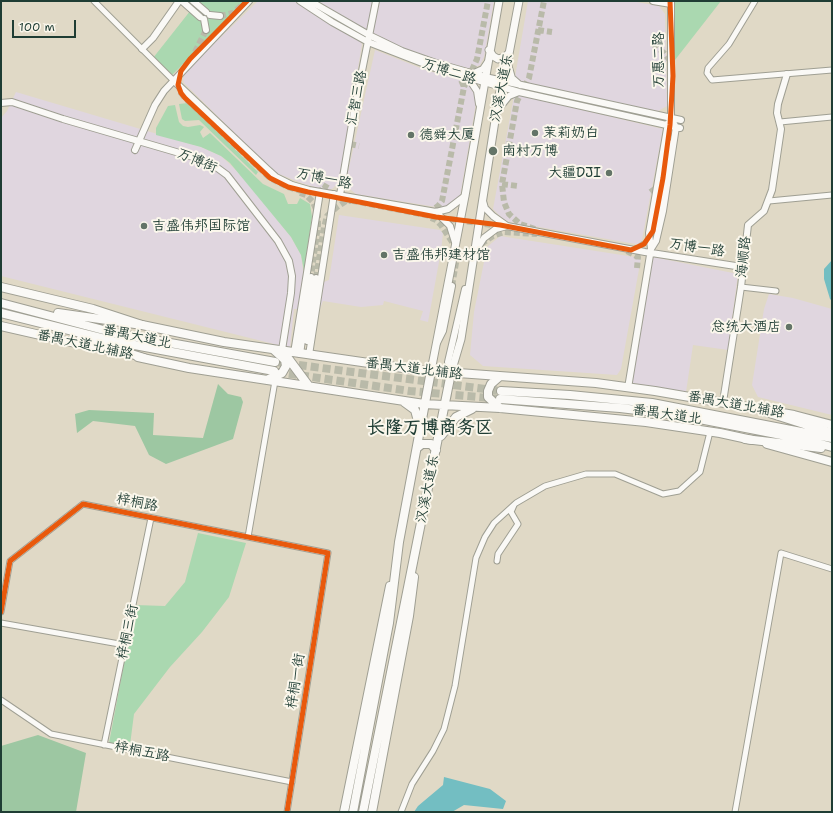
<!DOCTYPE html>
<html>
<head>
<meta charset="utf-8">
<style>
  body { margin:0 }
  #map { position:relative; width:833px; height:813px; overflow:hidden; background:#e0d9c6; font-family:"Shantell Sans",sans-serif }
  canvas { display:block }
  .frame { position:absolute; inset:0; border:2px solid #1f3d34; pointer-events:none }
  .scale { position:absolute; left:12px; top:20px; width:64px; height:18px; box-sizing:border-box; border:2px solid #1f3d34; border-top:0; padding-left:5px; font-size:12px; line-height:14px; white-space:nowrap; color:#1f3d34; -webkit-text-stroke:3px #fbf7ec; paint-order:stroke }
</style>
</head>
<body>
<div id="map">
<canvas width="833" height="813"></canvas>
<div class="frame"></div>
<div class="scale">100 m</div>
</div>
<script>
const ctx = document.querySelector('canvas').getContext('2d');
ctx.lineJoin = 'round';
function fill(path, color) { ctx.fillStyle = color; ctx.fill(path, 'evenodd'); }
const toPath = rows => new Path2D(rows.map(r => 'M' + r).join(''));
function stroke(path, color, width, dash) { ctx.strokeStyle = color; ctx.lineWidth = width; ctx.lineCap = dash ? 'butt' : 'round'; ctx.setLineDash(dash || []); ctx.stroke(path); }
function label(font, color, halo, rows, align = 'center') {
  ctx.font = font + ' "Shantell Sans","LXGW WenKai TC",sans-serif'; ctx.lineWidth = 4; ctx.setLineDash([]); ctx.textBaseline = 'middle'; ctx.strokeStyle = halo; ctx.fillStyle = color; for (const [text, x, y, turn = 0] of rows) {
    ctx.save(); ctx.translate(x, y); ctx.rotate((+turn || 0) * Math.PI / 180); ctx.textAlign = isNaN(turn) ? turn : align; if (halo) ctx.strokeText(text, 0, 0); ctx.fillText(text, 0, 0); ctx.restore();
  }
}
const built = toPath([
  [258,1,294,1,356,38,362,44,339,182,332,189,327,190,304,184,274,172,184,83,183,79,186,71],
  [316,1,494,1,484,57,480,65,471,69,413,54,372,33],
  [528,1,631,1,659,6,665,14,667,106,658,111,528,86,517,80,515,77],
  [375,50,428,71,465,80,469,82,475,92,476,103,460,197,453,206,442,208,356,194,346,186,346,181],
  [16,92,201,147,221,156,241,175,291,237,301,255,306,294,319,284,329,280,339,215,440,230,443,233,441,251,428,322,420,320,423,311,384,301,383,305,361,307,323,301,319,311,294,309,290,348,1,276,1,118,7,111],
  [519,95,663,129,641,245,505,221,493,209,514,96],
  [500,236,641,258,621,369,617,375,483,366,470,355,474,312,487,247],
  [653,257,738,274,728,350,693,345,686,392,632,383],
  [769,294,793,298,832,309,832,415,758,397,752,385,764,309]
]);
const green = toPath([
  [198,1,247,1,171,76,153,58],
  [674,1,721,1,675,60],
  [188,103,258,172,256,175,199,120,185,121,182,119,179,104],
  [175,105,179,122,183,126,188,127,200,125,204,127,200,132,203,138,210,133,263,184,284,194,288,204,297,204,300,198,310,204,312,217,304,271,301,255,291,237,230,163,221,156,201,147,156,135,156,128,168,106],
  [198,533,246,543,229,597,202,632,170,667,134,714,130,745,109,743,135,605,165,606,185,582]
]);
const forest = toPath([
  [218,384,228,394,241,397,243,402,233,439,166,464,149,455,135,426,93,421,77,433,75,414,89,410,154,413,153,435,203,438],
  [38,735,86,753,76,812,1,812,1,746]
]);
const water = toPath([
  [832,260,832,301,830,299,824,279,824,269],
  [444,777,490,789,506,801,503,809,464,805,452,812,414,812,418,806,443,785]
]);
const tertiaryTunnel = toPath([
  [220,16,233,13,242,5],
  [538,30,552,32],
  [653,44,664,53,672,63],
  [195,52,206,30],
  [185,66,200,49],
  [456,74,459,75,464,87],
  [178,84,181,93,185,98,270,178,288,187,305,192],
  [352,84,361,86],
  [350,144,359,146],
  [502,184,518,186],
  [651,188,658,197],
  [316,192,324,189,327,184],
  [300,193,306,195,313,202,318,214,318,225,311,277],
  [343,199,436,217,506,227],
  [428,213,438,206,442,201,464,87,477,59,488,1],
  [431,218,436,220,441,225,454,245,457,257,452,286],
  [535,229,520,224,509,214,504,202,502,184,517,101,529,78,544,1],
  [481,244,493,236,504,232,537,234],
  [631,250,639,247,648,240,653,231,655,221],
  [627,251,638,257,637,268],
  [316,278,324,227,327,216,337,207,346,201,351,201]
]);
const trunkTunnel = toPath([
  [275,362,501,391],
  [277,372,410,391,500,399]
]);
const minor = toPath([
  [94,1,173,80],
  [755,1,729,44,708,68,707,73,712,80,832,70],
  [780,122,832,117],
  [769,201,832,195],
  [741,287,776,291],
  [248,537,275,381],
  [497,561,498,554,518,524,511,512,514,505],
  [1,612,10,561,83,504,328,553,287,812],
  [1,623,125,645],
  [1,700,51,734,292,782],
  [104,745,151,518],
  [401,812,412,784,433,751,444,729,455,686,476,558,485,537,494,523,516,503,545,486,586,474,615,474,663,494,679,491,700,472,710,432],
  [735,812,781,553,832,569]
]);
const tertiary = toPath([
  [182,1,200,17],
  [193,1,206,12],
  [300,1,332,22,368,42,435,68,519,92,680,128],
  [310,1,369,35,402,51,436,63,485,77,681,120],
  [653,1,671,4],
  [210,15,220,16],
  [204,19,206,30],
  [142,49,153,38,179,1],
  [508,64,512,78,520,85],
  [472,74,483,69,487,63],
  [469,79,477,91,479,104],
  [173,80,266,168,276,177,292,185,309,190,436,212,448,209,465,196],
  [1,103,12,102,63,119,200,159,212,164,227,175,278,241,289,261,292,276,291,293,282,350],
  [497,111,509,96,519,92],
  [135,150,155,105,164,91,249,1],
  [340,195,355,106,376,1],
  [483,201,485,208,493,216,507,226,645,252,742,267],
  [436,212,450,226,455,242],
  [655,226,669,143],
  [651,249,656,241,663,211,676,127,671,119,671,1],
  [651,249,649,233,668,123],
  [475,252,484,238,496,229,507,226],
  [307,341,316,278],
  [437,343,443,331,452,286],
  [294,353,320,192],
  [300,354,311,277],
  [309,355,334,194],
  [451,373,448,362,465,289],
  [628,388,651,249],
  [723,402,741,287,748,225,764,211,772,190,781,129,777,113,778,104,787,74]
]);
const secondary = toPath([
  [489,50,493,56,498,59,505,57,509,53],
  [431,371,465,196,499,1],
  [451,373,461,339,499,95,505,75,519,1]
]);
const primary = toPath([
  [1,287,93,309,142,325,224,342,417,370,596,383,655,391,794,415,832,425],
  [1,326,119,353],
  [285,354,308,385],
  [138,357,189,368,424,404,500,408,646,422,720,433,752,440],
  [499,377,491,384,488,391,488,397,500,408],
  [269,379,282,373,286,366,285,360,274,350],
  [404,402,415,410,419,425],
  [441,436,456,417,472,409],
  [767,444,832,462],
  [417,448,422,444,431,444,436,450],
  [344,812,390,586],
  [353,812,389,623,399,542,431,371],
  [363,812,451,373],
  [372,812,409,616,414,577]
]);
const trunk = toPath([
  [1,303,115,333,275,362],
  [1,313,113,341,274,371],
  [58,313,142,325],
  [81,338,144,358],
  [501,391,570,395,652,403,832,438],
  [500,399,620,408,679,415,802,439,832,447],
  [763,411,832,433],
  [745,439,821,448]
]);
const cycleway = toPath([
  [247,1,190,59,181,71,178,85,181,93,185,98,270,178,288,187,308,192,436,217,500,225,631,250,644,244,653,231,663,178,670,125,673,76,670,1],
  [1,612,10,561,83,504,328,553,287,812]
]);
const markers = [
  [535,133,4,"#637467"],
  [411,135,4,"#637467"],
  [493,151,5,"#637467"],
  [609,173,4,"#637467"],
  [144,226,4,"#637467"],
  [384,255,4,"#637467"],
  [789,327,4,"#637467"]
];
const streetNames = [
  ["万惠二路",659,60,-90],
  ["万博二路",449,72,18],
  ["汉溪大道东",502,88,-79],
  ["汇智三路",357,98,-79],
  ["万博街",197,161,23],
  ["万博一路",324,179,12],
  ["万博一路",697,248,9],
  ["海顺路",744,257,-84],
  ["番禺大道北",137,337,12],
  ["番禺大道北辅路",85,345,12],
  ["番禺大道北辅路",414,369,7],
  ["番禺大道北辅路",736,405,10],
  ["番禺大道北",667,415,8],
  ["汉溪大道东",428,489,-79],
  ["梓桐路",137,503,11],
  ["梓桐三街",128,632,-78],
  ["梓桐一街",296,681,-81],
  ["梓桐五路",142,752,11]
];
const poiNames = [
  ["茉莉奶白",543,133],
  ["德舜大厦",419,135],
  ["南村万博",502,151],
  ["大疆DJI",601,173,"right"],
  ["吉盛伟邦国际馆",152,226],
  ["吉盛伟邦建材馆",392,255],
  ["总统大酒店",781,327,"right"]
];
const districtNames = [
  ["长隆万博商务区",430,428]
];
fill(built, '#e0d6df');
fill(green, '#aad8b0');
fill(forest, '#9dc7a2');
fill(water, '#73bec2');
stroke(tertiaryTunnel, '#b9baa9', 6, [6, 3]);
stroke(trunkTunnel, '#b9baa9', 8, [8, 4]);
stroke(minor, '#9f9f93', 7);
stroke(tertiary, '#9f9f93', 8);
stroke(secondary, '#9f9f93', 9);
stroke(primary, '#9f9f93', 10);
stroke(trunk, '#9f9f93', 10);
stroke(minor, '#faf9f6', 5);
stroke(tertiary, '#faf9f6', 6);
stroke(secondary, '#faf9f6', 7);
stroke(primary, '#faf9f6', 8);
stroke(trunk, '#faf9f6', 8);
stroke(cycleway, '#e8590c', 5);
for (const [x, y, r, color] of markers) { const dot = new Path2D(); dot.arc(x, y, r, 0, 2 * Math.PI); ctx.fillStyle = color; ctx.fill(dot); stroke(dot, '#fbf7ec', 1.5); }
label('14px', '#1f3d34', '#fbf7ec', streetNames);
label('14px', '#1f3d34', '#fbf7ec', poiNames, 'left');
label('bold 18px', '#1f3d34', '#fbf7ec', districtNames);
</script>
</body>
</html>
